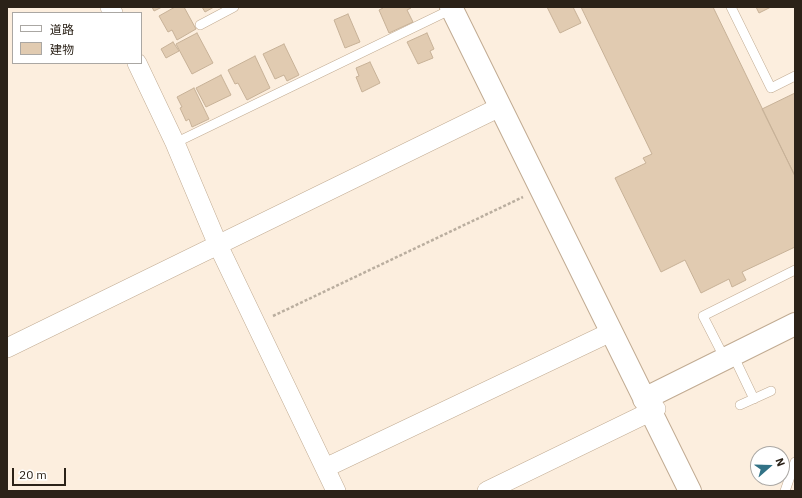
<!DOCTYPE html>
<html>
<head>
<meta charset="utf-8">
<style>
  body { margin:0 }
  #map { position:relative; width:802px; height:498px; overflow:hidden; background:#fceede; font-family:"IBM Plex Sans","Noto Sans JP",sans-serif }
  canvas { display:block }
  .frame { position:absolute; inset:0; border:8px solid #2b2218; pointer-events:none }
  .legend { position:absolute; left:12px; top:12px; width:130px; height:52px; box-sizing:border-box; background:#fff; border:1px solid #aaa7a3; margin:0; padding:5px 7px; list-style:none; font-size:12px; color:#2b2218 }
  .legend li { display:flex; align-items:center; gap:8px; height:20px }
  .legend b { width:20px; border:1px solid #aaa7a3 }
  .north { position:absolute; left:750px; top:446px; width:40px; height:40px; box-sizing:border-box; background:#fff; border:1px solid #aaa7a3; border-radius:50%; rotate:70deg; font-size:11px; font-weight:700; line-height:16px; text-align:center; color:#2b2218 }
  .north::after { content:''; display:block; margin:auto; width:14px; height:18px; background:#327286; clip-path:polygon(50% 0,100% 100%,50% 72%,0 100%) }
  .scale { position:absolute; left:12px; top:468px; width:54px; height:18px; box-sizing:border-box; border:2px solid #2b2218; border-top:0; padding-left:5px; font-size:12px; line-height:14px; white-space:nowrap; color:#2b2218; -webkit-text-stroke:3px #fff; paint-order:stroke }
</style>
</head>
<body>
<div id="map">
<canvas width="802" height="498"></canvas>
<div class="frame"></div>
<ul class="legend">
<li><b style="height:5px;background:#fff"></b>道路</li>
<li><b style="height:11px;background:#e1cbb1"></b>建物</li>
</ul>
<div class="north">N</div>
<div class="scale">20 m</div>
</div>
<script>
const ctx = document.querySelector('canvas').getContext('2d');
ctx.lineJoin = 'round';
function fill(path, color) { ctx.fillStyle = color; ctx.fill(path, 'evenodd'); }
const toPath = rows => new Path2D(rows.map(r => 'M' + r).join(''));
function stroke(path, color, width, dash) { ctx.strokeStyle = color; ctx.lineWidth = width; ctx.lineCap = dash ? 'butt' : 'round'; ctx.setLineDash(dash || []); ctx.stroke(path); }
const building = toPath([
  [152,7,162,7,154,11,152,7],
  [175,7,184,7,196,29,177,40,172,30,168,32,159,16,175,7],
  [202,7,214,7,205,12,202,7],
  [382,7,411,7,411,8,407,10,413,22,389,33,379,10,383,8,382,7],
  [547,7,573,7,581,23,560,33,547,7],
  [581,7,713,7,795,176,795,247,742,272,746,280,732,287,729,279,701,293,685,260,661,272,615,178,646,163,643,158,652,154,581,7],
  [756,7,771,7,759,13,756,7],
  [348,14,360,42,345,48,334,20,348,14],
  [197,33,213,63,192,74,176,44,197,33],
  [427,33,434,49,430,51,433,58,418,64,407,42,427,33],
  [173,42,179,51,166,58,161,49,173,42],
  [284,44,299,75,287,81,284,75,275,79,263,54,284,44],
  [255,56,270,88,247,100,238,83,235,84,228,70,255,56],
  [370,62,380,83,362,92,356,77,359,76,356,68,370,62],
  [221,75,231,95,206,107,196,88,221,75],
  [194,88,209,119,192,127,189,119,186,121,180,108,182,107,177,97,194,88],
  [795,93,795,176,762,109,795,93]
]);
const path = toPath([
  [273,316,523,197]
]);
const lane = toPath([
  [731,7,771,88,795,76],
  [200,25,234,7],
  [175,143,452,9],
  [733,355,754,399],
  [725,359,703,316,795,270],
  [740,405,771,391],
  [785,491,795,462]
]);
const street = toPath([
  [110,7,113,13],
  [137,63,175,143,218,245,336,491],
  [7,348,500,107],
  [325,468,611,332],
  [487,491,656,409]
]);
const secondary = toPath([
  [451,7,690,491],
  [644,399,795,324]
]);
fill(building, '#e1cbb1');
stroke(building, '#c7b197', 1);
stroke(lane, '#c1ab92', 10);
stroke(street, '#c1ab92', 20);
stroke(secondary, '#c1ab92', 24);
stroke(path, '#baae9f', 2.5, [3, 2]);
stroke(lane, '#fff', 9);
stroke(street, '#fff', 19);
stroke(secondary, '#fff', 22);
</script>
</body>
</html>
